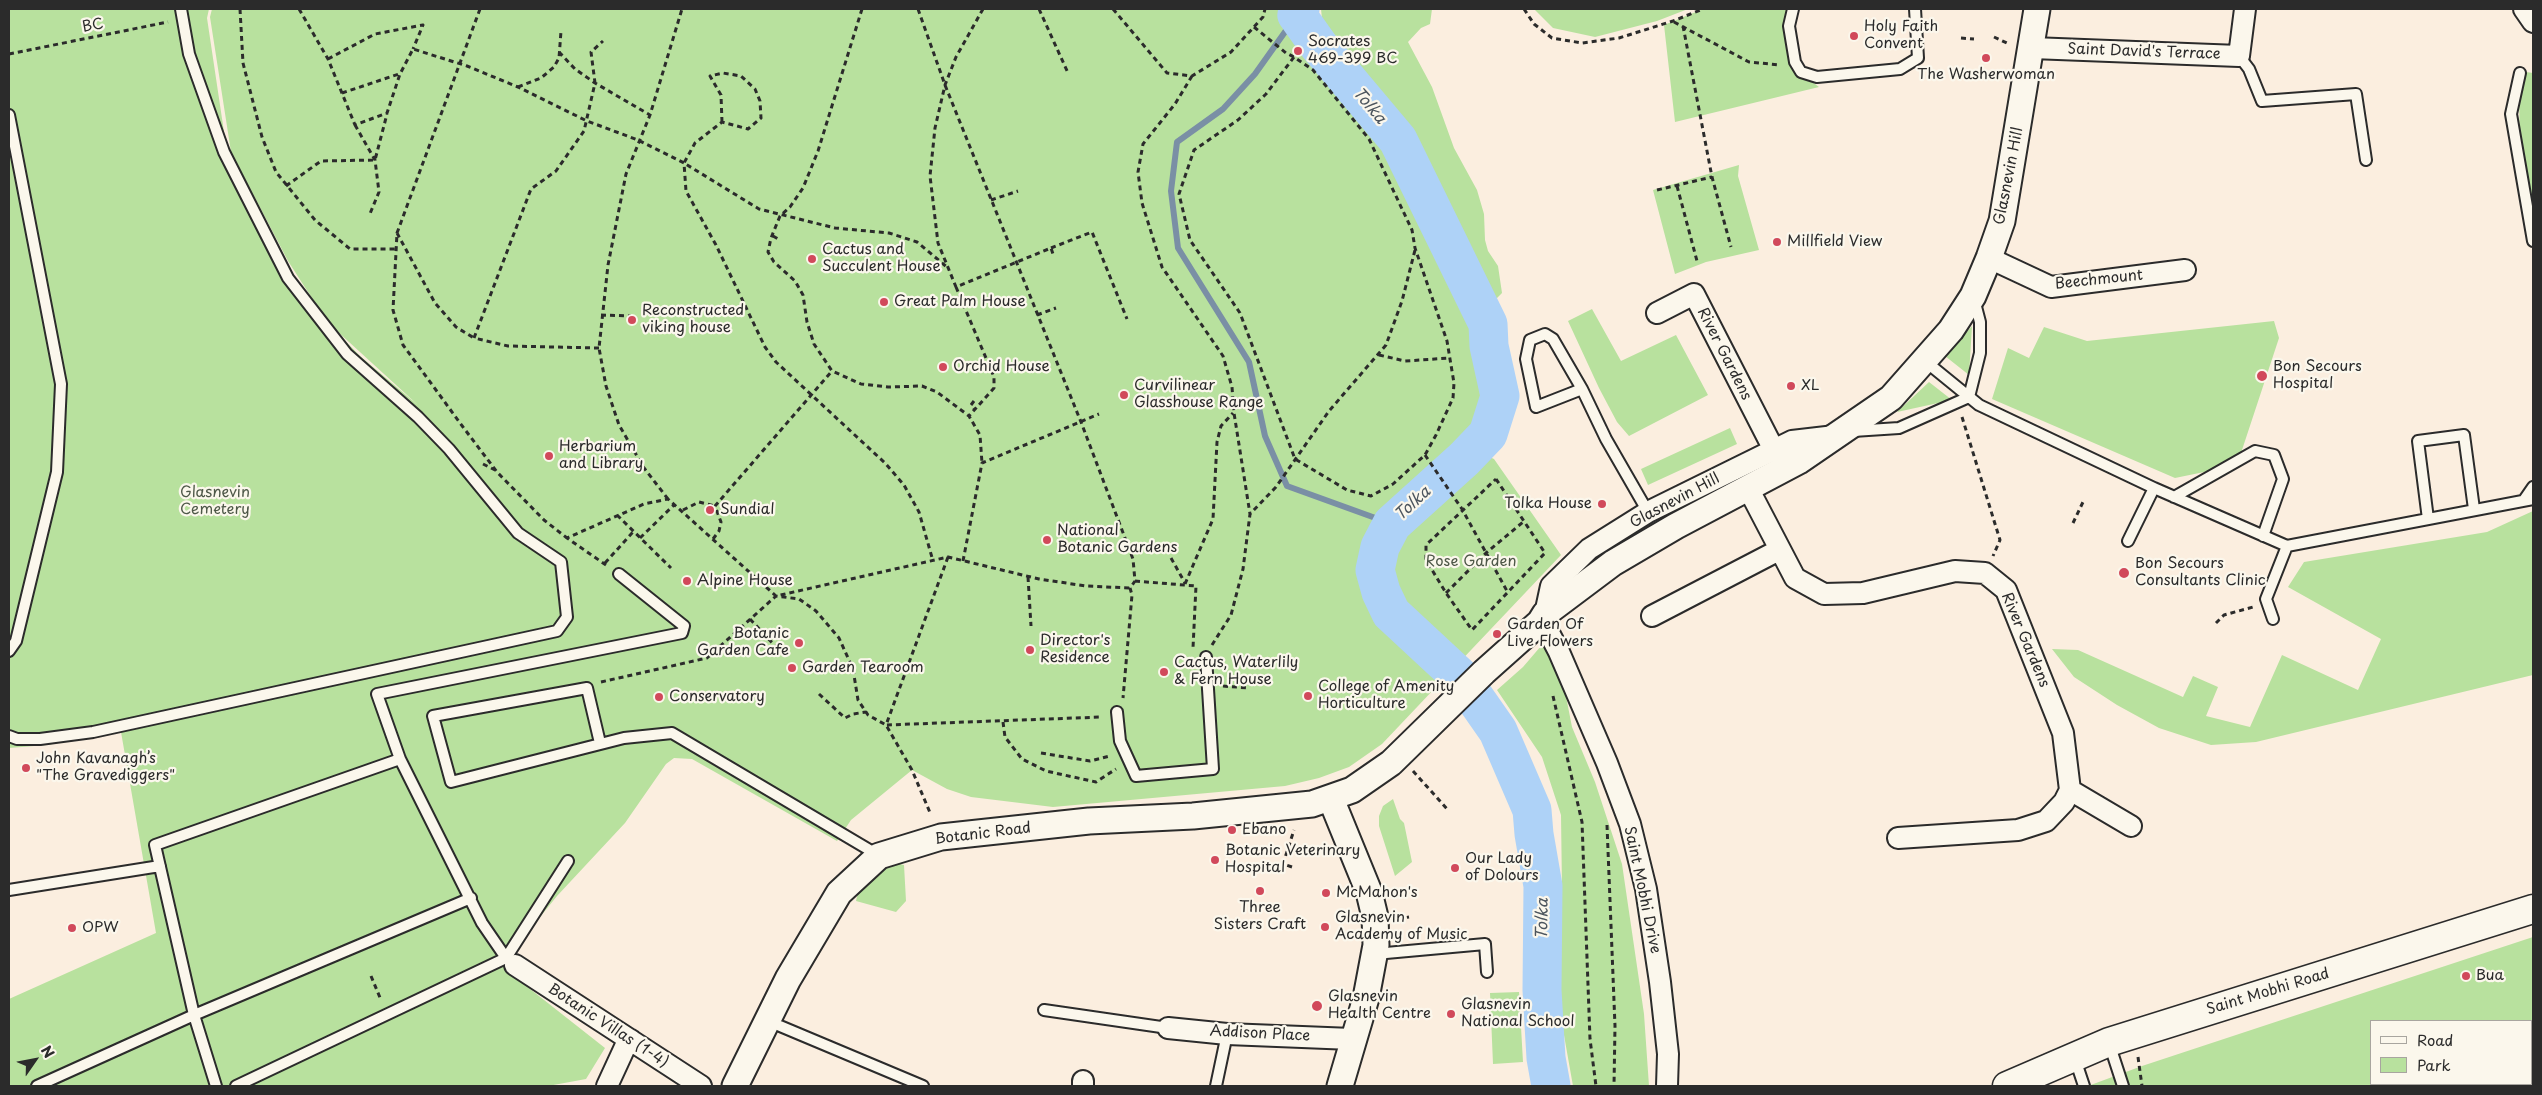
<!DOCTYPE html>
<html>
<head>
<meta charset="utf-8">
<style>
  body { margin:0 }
  #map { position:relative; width:2542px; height:1095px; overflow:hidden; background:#fbeedf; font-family:"Playpen Sans",sans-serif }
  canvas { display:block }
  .frame { position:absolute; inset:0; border:10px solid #2b2b2b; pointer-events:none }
  .legend { position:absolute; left:2370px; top:1020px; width:162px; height:65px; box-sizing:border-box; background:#fbf7ec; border:1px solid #a8a59f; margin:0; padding:6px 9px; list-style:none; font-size:15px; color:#2b2b2b }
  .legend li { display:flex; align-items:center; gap:10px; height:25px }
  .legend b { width:25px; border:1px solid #a8a59f }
  .north { position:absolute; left:10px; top:1035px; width:50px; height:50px; -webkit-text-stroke:4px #fbf7ec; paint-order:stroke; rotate:57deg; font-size:14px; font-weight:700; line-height:20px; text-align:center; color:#2b2b2b }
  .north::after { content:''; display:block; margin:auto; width:18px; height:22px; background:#2b2b2b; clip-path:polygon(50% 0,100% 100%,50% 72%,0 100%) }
</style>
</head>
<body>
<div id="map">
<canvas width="2542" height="1095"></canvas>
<div class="frame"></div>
<ul class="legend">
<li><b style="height:6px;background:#fbf7ec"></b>Road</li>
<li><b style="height:14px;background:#b8e19e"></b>Park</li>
</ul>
<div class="north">N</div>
</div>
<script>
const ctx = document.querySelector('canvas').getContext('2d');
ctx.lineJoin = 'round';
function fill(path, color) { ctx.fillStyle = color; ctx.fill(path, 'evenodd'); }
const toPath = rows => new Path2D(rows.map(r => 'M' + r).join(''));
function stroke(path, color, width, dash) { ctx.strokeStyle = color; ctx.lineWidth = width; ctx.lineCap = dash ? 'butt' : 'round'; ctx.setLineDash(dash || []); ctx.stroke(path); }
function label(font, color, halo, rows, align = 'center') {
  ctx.font = font + ' "Playpen Sans",sans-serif'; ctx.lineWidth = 4.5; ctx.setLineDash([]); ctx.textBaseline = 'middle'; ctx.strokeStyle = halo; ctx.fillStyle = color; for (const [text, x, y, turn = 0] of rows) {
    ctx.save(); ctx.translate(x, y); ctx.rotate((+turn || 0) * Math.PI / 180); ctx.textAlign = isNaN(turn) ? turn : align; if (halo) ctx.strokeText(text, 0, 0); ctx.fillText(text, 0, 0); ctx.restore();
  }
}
const green = toPath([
  [9,9,209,9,207,18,227,152,293,274,326,320,288,261,231,152,210,17,212,9,1287,9,1287,12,1388,146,1476,335,1489,377,1469,448,1494,459,1561,555,1382,744,1349,767,1319,778,1285,786,1053,807,971,797,947,789,912,770,851,820,837,841,692,759,674,758,666,764,625,823,557,896,511,953,515,965,506,970,605,1048,586,1079,548,1086,9,1086,9,999,156,933,121,732,47,745,9,748],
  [326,321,419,406,360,356],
  [1321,9,1432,9,1430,24,1421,28,1408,42,1432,87,1454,148,1477,190,1484,214,1485,240,1488,251,1498,266,1502,293,1489,306,1473,265,1411,132,1322,19],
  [1534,9,1688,9,1657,21,1595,37,1553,28],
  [1703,9,1789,9,1796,70,1819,87,1675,122,1664,25],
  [2519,71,2533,73,2533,238,2520,186],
  [1739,165,1738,176,1759,250,1706,262,1675,274,1653,190],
  [1592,309,1621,361,1676,335,1708,395,1629,436,1617,422,1599,388,1568,321],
  [2274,321,2279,338,2241,453,2209,471,2175,478,1992,399,2008,348,2029,358,2044,327,2087,341],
  [1972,326,1969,375,1945,356],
  [1929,382,1952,400,1897,412],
  [1730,428,1737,444,1648,485,1641,469],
  [2533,511,2533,675,2256,742,2211,745,2159,728,2117,705,2074,677,2052,649,2078,650,2183,697,2193,676,2218,687,2206,716,2250,727,2282,655,2358,690,2381,639,2288,587,2304,562,2487,532],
  [1541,646,1553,652,1561,671,1572,727,1595,782,1622,864,1644,1014,1649,1086,1573,1086,1556,990,1562,889,1561,815,1542,757,1497,690,1523,667],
  [1393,799,1400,819,1404,823,1412,862,1395,876,1379,826,1379,816,1383,806],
  [891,862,904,865,906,901,896,912,856,901,859,887],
  [2533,937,2533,1086,2088,1086,2142,1066],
  [2371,1021,2531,1021,2531,1084,2371,1084],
  [1519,992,1523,1062,1493,1064,1490,993]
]);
const stream = toPath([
  [1297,15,1255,74,1223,109,1177,142,1171,191,1178,248,1249,362,1265,436,1287,486,1392,524]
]);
const river = toPath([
  [1300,9,1297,15,1319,46,1398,140,1488,324,1489,346,1500,396,1488,434,1464,459,1392,524,1380,547,1375,570,1381,592,1391,613,1461,678,1498,731,1532,810,1534,834,1543,886,1542,990,1546,1058,1551,1086]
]);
const path = toPath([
  [240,9,243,63,262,137,276,172,315,220,350,249,396,249],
  [299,9,328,59,355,125,387,113,400,74,413,49,467,66,518,87,587,121,638,140,684,163,686,191,716,245,765,347,776,362,885,463,904,485,919,512,933,561],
  [480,9,397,233,393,310,403,345,463,427,497,472,544,520,567,538],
  [862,9,818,151,803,188,790,207,780,216,771,238,768,252,774,262,795,281,803,295,807,322,814,344,832,371,861,384,888,387,922,386,937,392,969,416],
  [918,9,945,85,1081,422,1133,559,1135,581,1130,588,1132,595,1123,698],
  [983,9,956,57,945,85,935,128,930,176,938,243,956,287,1051,248,1053,254],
  [1039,9,1068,73],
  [1113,9,1167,73,1192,76,1231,52,1263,17,1265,9],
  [1524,9,1534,24,1552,38,1582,43,1619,38,1673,21,1703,9],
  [1674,22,1749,62,1780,65],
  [1683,26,1712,177,1731,247],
  [1254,27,1286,53,1294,57,1313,70,1369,139,1412,230,1415,248,1447,341,1454,383,1453,398,1436,435,1425,455,1393,484,1371,496,1347,490,1295,459,1240,313,1190,240,1179,194,1194,150,1238,120,1266,94,1294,57],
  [1994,37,2009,44],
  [1961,38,1974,39],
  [559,52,575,69,595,83,650,115],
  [9,54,168,22],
  [328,59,375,34,423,25,413,49],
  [1192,76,1175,104,1143,144,1138,172,1142,203,1162,267,1223,356,1232,387,1234,413,1250,514],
  [518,87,541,78,554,67,559,58,561,31],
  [342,93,399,74],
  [722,122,721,95,710,76,723,73,741,76,755,89,760,101,761,118,748,129,722,122,695,143,684,163,759,209,835,228,889,233,917,242,948,268],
  [355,125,375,160,379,192,369,216],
  [286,186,321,161,375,160,387,114],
  [1677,186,1697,261],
  [1657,190,1712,177],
  [991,200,1018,191],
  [397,233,435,303,456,327,474,338],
  [773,236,778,239],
  [1051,248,1092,232,1127,319],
  [956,287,994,377,994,388,969,416,980,435,982,463],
  [601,315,631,316],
  [1037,315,1056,308],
  [599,348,508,346,474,338,531,189,556,171,584,131,595,83,591,52,603,41],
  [1379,355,1405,361,1450,358],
  [974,401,971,405,975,410],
  [1962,417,2000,540,1993,556],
  [1425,455,1462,509,1507,591],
  [483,464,495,470],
  [1496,479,1545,553,1472,630,1446,593,1426,560,1426,545,1496,479],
  [668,499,644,468,619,425,606,386,599,348,608,265,626,174,650,115,682,9],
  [683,510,699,502,715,506],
  [617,515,671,568],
  [2073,523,2083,502],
  [640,538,675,504],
  [713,539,719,531,721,522,715,506,832,371],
  [948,557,886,725,1102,717],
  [1171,558,1185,583],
  [963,561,982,463,1099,414],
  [605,563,633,532],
  [606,565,567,538,644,504,668,499,776,596,948,557,1039,579,1086,586,1130,588],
  [1028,577,1031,626],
  [1135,581,1196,586,1193,648],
  [1185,584,1213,519,1217,442,1221,426,1233,413],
  [1446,593,1486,553,1523,522],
  [750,619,778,649],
  [2216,623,2224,615,2253,607],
  [1212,645,1231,615,1243,569,1250,514,1276,487,1329,411,1386,345,1402,301,1415,250],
  [601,682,707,658,776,596,799,599,816,611,839,638,853,669,858,700,868,715,886,725,912,770,931,815],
  [1223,686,1249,688],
  [819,694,845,718,853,714,866,712],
  [1553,696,1582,822,1590,1039,1596,1086],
  [1003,722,1005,737,1022,759,1046,771,1096,782,1116,769],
  [1041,753,1090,761,1110,756],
  [1413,771,1448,810],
  [1607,825,1615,1026,1614,1086],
  [1292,867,1283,864,1294,830],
  [1398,919,1409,917],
  [371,976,381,1000],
  [2138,1057,2142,1086]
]);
const service = toPath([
  [1793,9,1789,26,1795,62,1801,72,1817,77,1900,69,1918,58,1915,9],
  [2239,56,2249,69,2262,101,2356,94,2366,160],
  [2520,73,2511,114,2533,241],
  [9,115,61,384,57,472,16,641,9,651],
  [1925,361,1979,405,2154,488,2287,546,2533,499],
  [1582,389,1536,407,1526,359,1530,340,1545,334,1553,339,1582,389,1606,439,1648,512],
  [1853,431,1899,428,1969,397,1980,353,1980,322,1974,299],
  [2174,497,2255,451,2274,455,2283,479,2263,536],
  [2524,500,2533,487],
  [2428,519,2418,441,2464,435,2474,509],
  [2128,541,2154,488],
  [2273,619,2266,599,2287,546],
  [1117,712,1120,741,1136,776,1213,769,1206,657],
  [9,736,17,739,40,739,93,732,557,631,567,617,561,562,518,533,449,449,418,417,347,354,288,278,224,152,189,54,181,9],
  [600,743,587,688,433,716,451,782,624,738,672,733,878,855],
  [9,890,160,866],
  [1375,954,1485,944,1487,972],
  [515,965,506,958,482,923,400,759,377,694,682,633,684,626,619,574],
  [1044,1010,1168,1028],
  [780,1026,923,1086],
  [2109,1043,2123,1086],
  [2075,1059,2084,1086],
  [37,1086,194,1015,471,898],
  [216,1086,194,1015,155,845,400,759],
  [236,1086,506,958,568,861],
  [1216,1086,1227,1034]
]);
const minor = toPath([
  [2524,9,2533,22],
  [2032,48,2239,56,2245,9],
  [1989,258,2051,287,2185,270],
  [1657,313,1694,294,1774,450],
  [1748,488,1795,578,1824,594,1863,593,1955,571,1985,573,2006,590,2063,733,2070,790,2064,802,2046,821,2018,830,1898,838],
  [1545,614,1551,586,1589,549,1648,512,1792,441,1835,436],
  [1652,616,1779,550],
  [1540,622,1546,627,1559,652,1607,763,1630,824,1646,889,1660,982,1668,1054,1667,1086],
  [2070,790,2131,826],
  [515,965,701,1086],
  [1168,1028,1227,1034,1352,1039],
  [607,1086,625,1047,631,1040],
  [1083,1086,1083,1081]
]);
const tertiary = toPath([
  [1331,799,1369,892,1375,917,1376,945,1366,998,1340,1086],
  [735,1086,788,979,839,893,879,856,941,837,1089,821,1193,816,1312,804,1352,790,1391,763,1484,672,1540,622,1545,614,1613,563,1676,526,1799,461,1891,398,1951,330,1973,296,1989,258,2002,221,2037,9]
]);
const secondary = toPath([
  [2007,1086,2109,1042,2533,909]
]);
const markers = [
  [1854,36,5,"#d1495b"],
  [1298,51,5,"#d1495b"],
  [1986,58,5,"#d1495b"],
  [1777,242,5,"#d1495b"],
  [812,259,5,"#d1495b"],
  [884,302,5,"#d1495b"],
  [632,320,5,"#d1495b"],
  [943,367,5,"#d1495b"],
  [2262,376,6,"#d1495b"],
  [1791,386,5,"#d1495b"],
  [1124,395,5,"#d1495b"],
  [549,456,5,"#d1495b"],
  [1602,504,5,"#d1495b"],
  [710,510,5,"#d1495b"],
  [1047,540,5,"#d1495b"],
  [2124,573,6,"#d1495b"],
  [687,581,5,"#d1495b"],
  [1497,634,5,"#d1495b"],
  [799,643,5,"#d1495b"],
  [1030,650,5,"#d1495b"],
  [792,668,5,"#d1495b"],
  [1164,672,5,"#d1495b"],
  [1308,696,5,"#d1495b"],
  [659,697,5,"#d1495b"],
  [26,768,5,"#d1495b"],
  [1232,830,5,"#d1495b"],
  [1215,860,5,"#d1495b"],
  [1455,868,5,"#d1495b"],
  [1260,891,5,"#d1495b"],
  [1326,893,5,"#d1495b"],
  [1325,927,5,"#d1495b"],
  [72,928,5,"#d1495b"],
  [2466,976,5,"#d1495b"],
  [1317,1006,6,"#d1495b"],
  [1451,1014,5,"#d1495b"]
];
const streetNames = [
  ["BC",93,26,-11],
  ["Saint David's Terrace",2144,52,2],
  ["Glasnevin Hill",2009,176,-79],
  ["Beechmount",2099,280,-6],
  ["River Gardens",1724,354,63],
  ["Glasnevin Hill",1675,501,-28],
  ["River Gardens",2025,640,67],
  ["Botanic Road",983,834,-7],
  ["Saint Mobhi Drive",1642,890,78],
  ["Saint Mobhi Road",2268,992,-17],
  ["Botanic Villas (1-4)",608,1026,33],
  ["Addison Place",1260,1034,3]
];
const poiNames = [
  ["Holy Faith",1864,27],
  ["Convent",1864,44],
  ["Socrates",1308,42],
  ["469-399 BC",1308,59],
  ["The Washerwoman",1986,75,"center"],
  ["Millfield View",1787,242],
  ["Cactus and",822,250],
  ["Succulent House",822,267],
  ["Great Palm House",894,302],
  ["Reconstructed",642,311],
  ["viking house",642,328],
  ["Orchid House",953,367],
  ["Bon Secours",2273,367],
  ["Hospital",2273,384],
  ["Curvilinear",1134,386],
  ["Glasshouse Range",1134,403],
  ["XL",1801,386],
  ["Herbarium",559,447],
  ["and Library",559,464],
  ["Tolka House",1592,504,"right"],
  ["Sundial",720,510],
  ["National",1057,531],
  ["Botanic Gardens",1057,548],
  ["Bon Secours",2135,564],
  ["Consultants Clinic",2135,581],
  ["Alpine House",697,581],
  ["Garden Of",1507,625],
  ["Live Flowers",1507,642],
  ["Botanic",789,634,"right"],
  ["Garden Cafe",789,651,"right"],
  ["Director's",1040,641],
  ["Residence",1040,658],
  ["Cactus, Waterlily",1174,663],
  ["& Fern House",1174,680],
  ["Garden Tearoom",802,668],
  ["College of Amenity",1318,687],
  ["Horticulture",1318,704],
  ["Conservatory",669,697],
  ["John Kavanagh’s",36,759],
  ["\"The Gravediggers\"",36,776],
  ["Ebano",1242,830],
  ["Botanic Veterinary",1225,851],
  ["Hospital",1225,868],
  ["Our Lady",1465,859],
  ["of Dolours",1465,876],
  ["McMahon's",1336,893],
  ["Three",1260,908,"center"],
  ["Sisters Craft",1260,925,"center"],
  ["Glasnevin",1335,918],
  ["Academy of Music",1335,935],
  ["OPW",82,928],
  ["Bua",2476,976],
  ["Glasnevin",1328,997],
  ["Health Centre",1328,1014],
  ["Glasnevin",1461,1005],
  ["National School",1461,1022]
];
const parkNames = [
  ["Glasnevin",215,493],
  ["Cemetery",215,510],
  ["Rose Garden",1471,562]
];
const waterNames = [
  ["Tolka",1369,106,50],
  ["Tolka",1413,504,-43],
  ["Tolka",1543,919,-89]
];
fill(green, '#b8e19e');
stroke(stream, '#7a8fa5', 6);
stroke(river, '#aed2f7', 39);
stroke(service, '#2b2b2b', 14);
stroke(minor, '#2b2b2b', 24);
stroke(tertiary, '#2b2b2b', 29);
stroke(secondary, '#2b2b2b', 31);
stroke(path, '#2b2b2b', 3, [5, 4]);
stroke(service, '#fbf7ec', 10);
stroke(minor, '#fbf7ec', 20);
stroke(tertiary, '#fbf7ec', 25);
stroke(secondary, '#fbf7ec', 28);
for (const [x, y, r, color] of markers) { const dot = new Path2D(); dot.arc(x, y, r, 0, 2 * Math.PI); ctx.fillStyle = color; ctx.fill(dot); stroke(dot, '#fbf7ec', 2); }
label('15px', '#2b2b2b', '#fbf7ec', streetNames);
label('15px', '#2b2b2b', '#fbf7ec', poiNames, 'left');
label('15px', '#4e5848', '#fbf7ec', parkNames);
label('italic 16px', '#4c555e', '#fbf7ec', waterNames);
</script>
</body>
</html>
